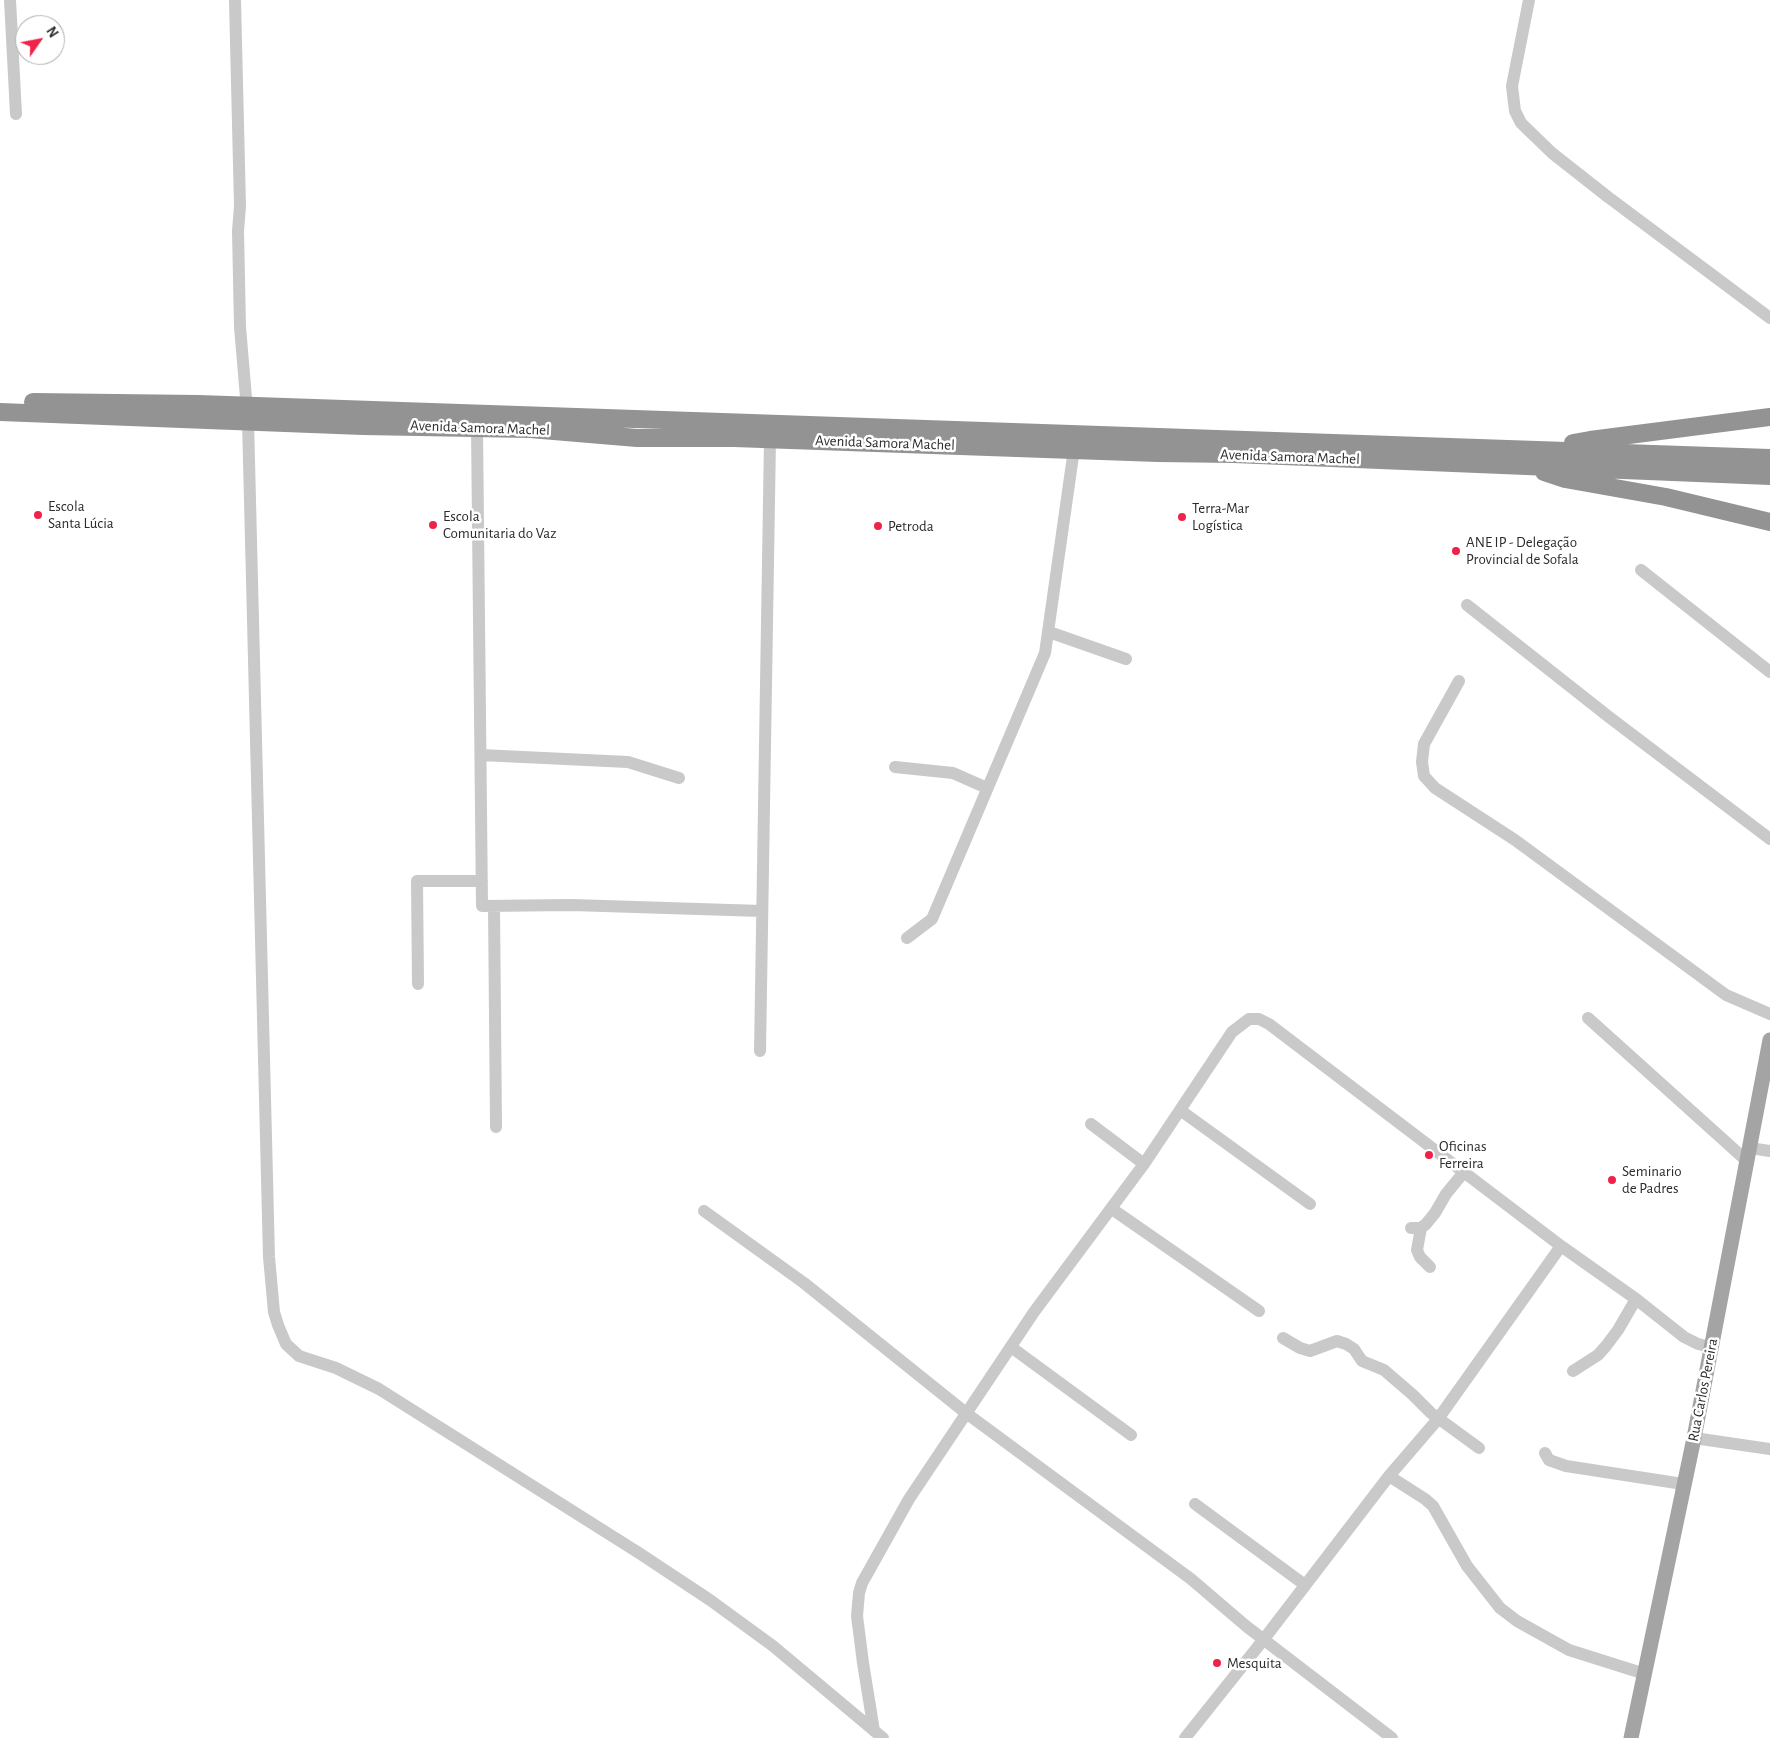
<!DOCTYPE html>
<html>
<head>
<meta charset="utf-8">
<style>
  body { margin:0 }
  #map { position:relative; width:1770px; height:1738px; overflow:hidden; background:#fff; font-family:"Alegreya Sans",sans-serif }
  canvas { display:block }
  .north { position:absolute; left:15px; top:15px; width:50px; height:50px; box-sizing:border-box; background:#fff; border:1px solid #ababab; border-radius:50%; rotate:57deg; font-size:14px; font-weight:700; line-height:20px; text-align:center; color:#2c2c2c }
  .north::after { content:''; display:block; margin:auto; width:18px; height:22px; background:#ef2249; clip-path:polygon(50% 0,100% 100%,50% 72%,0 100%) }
</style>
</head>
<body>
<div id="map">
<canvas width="1770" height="1738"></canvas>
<div class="north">N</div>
</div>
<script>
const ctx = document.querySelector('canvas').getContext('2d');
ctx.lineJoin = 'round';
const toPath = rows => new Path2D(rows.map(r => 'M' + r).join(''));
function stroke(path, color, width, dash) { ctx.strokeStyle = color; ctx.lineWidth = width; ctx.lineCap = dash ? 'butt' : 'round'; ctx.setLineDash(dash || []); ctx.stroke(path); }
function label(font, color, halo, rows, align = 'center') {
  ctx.font = font + ' "Alegreya Sans",sans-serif'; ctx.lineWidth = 5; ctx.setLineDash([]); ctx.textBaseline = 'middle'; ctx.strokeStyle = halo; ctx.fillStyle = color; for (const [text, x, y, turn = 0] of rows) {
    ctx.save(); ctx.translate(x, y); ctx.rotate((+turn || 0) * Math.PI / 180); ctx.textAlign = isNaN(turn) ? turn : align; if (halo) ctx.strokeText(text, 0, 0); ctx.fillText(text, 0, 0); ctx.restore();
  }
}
const minor = toPath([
  [10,0,16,114],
  [235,0,240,206,238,231,240,327,248,421,269,1257,274,1312,278,1325,286,1344,299,1356,336,1368,379,1389,639,1553,710,1600,773,1646,883,1738],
  [1529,0,1512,86,1515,111,1521,123,1552,153,1608,197,1770,318],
  [477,428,482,906,572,905,762,911],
  [1641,570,1770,672],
  [1467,605,1609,717,1770,839],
  [1049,632,1126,659],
  [1459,681,1424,744,1422,762,1424,776,1435,788,1515,840,1726,995,1770,1014],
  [481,755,628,762,679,778],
  [895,767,953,773,987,788],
  [494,906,496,1127],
  [907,938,932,919,1045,653,1074,449],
  [418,984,417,881,482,881],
  [1588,1018,1748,1162],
  [760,1051,770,439],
  [1180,1110,1310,1204],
  [1091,1124,1144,1164],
  [1750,1148,1770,1151],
  [1112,1209,1259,1311],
  [704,1211,804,1283,966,1413,1191,1579,1246,1626,1392,1738],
  [1411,1228,1421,1228,1426,1224,1435,1213,1446,1194,1464,1172],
  [1421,1228,1417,1250,1420,1257,1430,1267],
  [1283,1338,1300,1348,1310,1351,1337,1341,1346,1344,1354,1349,1362,1361,1384,1370,1413,1395,1431,1413,1479,1448],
  [1011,1347,1131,1435],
  [1573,1371,1598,1355,1606,1346,1618,1330,1636,1299],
  [1694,1438,1770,1449],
  [1545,1453,1549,1460,1566,1466,1683,1484],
  [1389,1476,1425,1499,1433,1506,1467,1566,1500,1608,1517,1621,1569,1650,1645,1674],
  [1195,1504,1305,1585],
  [874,1731,863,1663,857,1616,859,1593,862,1583,909,1499,1034,1312,1144,1164,1232,1032,1249,1019,1259,1019,1269,1024,1561,1246,1636,1299,1684,1337,1698,1344,1711,1347],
  [1185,1738,1264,1639,1389,1476,1438,1419,1561,1246]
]);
const major = toPath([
  [1631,1738,1694,1438,1770,1040]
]);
const highway = toPath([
  [33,402,198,404,1770,458],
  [0,412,363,426,530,429,637,438,734,438,1158,453,1234,454,1770,476],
  [1573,443,1590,440,1770,417],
  [1544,472,1565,479,1666,497,1770,522]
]);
const markers = [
  [38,515,5,"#ef2249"],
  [1182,517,5,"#ef2249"],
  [433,525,5,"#ef2249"],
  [878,526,5,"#ef2249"],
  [1456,551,5,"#ef2249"],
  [1429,1155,5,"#ef2249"],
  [1612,1180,5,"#ef2249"],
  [1217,1663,5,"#ef2249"]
];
const streetNames = [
  ["Avenida Samora Machel",480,428,2],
  ["Avenida Samora Machel",885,443,2],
  ["Avenida Samora Machel",1290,457,2],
  ["Rua Carlos Pereira",1703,1390,-79]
];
const poiNames = [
  ["Escola",48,506],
  ["Santa Lúcia",48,523],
  ["Terra-Mar",1192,508],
  ["Logística",1192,525],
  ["Escola",443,516],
  ["Comunitaria do Vaz",443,533],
  ["Petroda",888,526],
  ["ANE IP - Delegação",1466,542],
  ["Provincial de Sofala",1466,559],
  ["Oficinas",1439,1146],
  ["Ferreira",1439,1163],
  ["Seminario",1622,1171],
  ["de Padres",1622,1188],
  ["Mesquita",1227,1663]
];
stroke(minor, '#c9c9c9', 12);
stroke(major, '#a4a4a4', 15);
stroke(highway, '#939393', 18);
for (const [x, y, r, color] of markers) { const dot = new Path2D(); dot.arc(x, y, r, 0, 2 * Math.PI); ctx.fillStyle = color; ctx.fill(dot); stroke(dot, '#fff', 2); }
label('15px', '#2c2c2c', '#fff', streetNames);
label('15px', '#2c2c2c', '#fff', poiNames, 'left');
</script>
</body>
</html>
